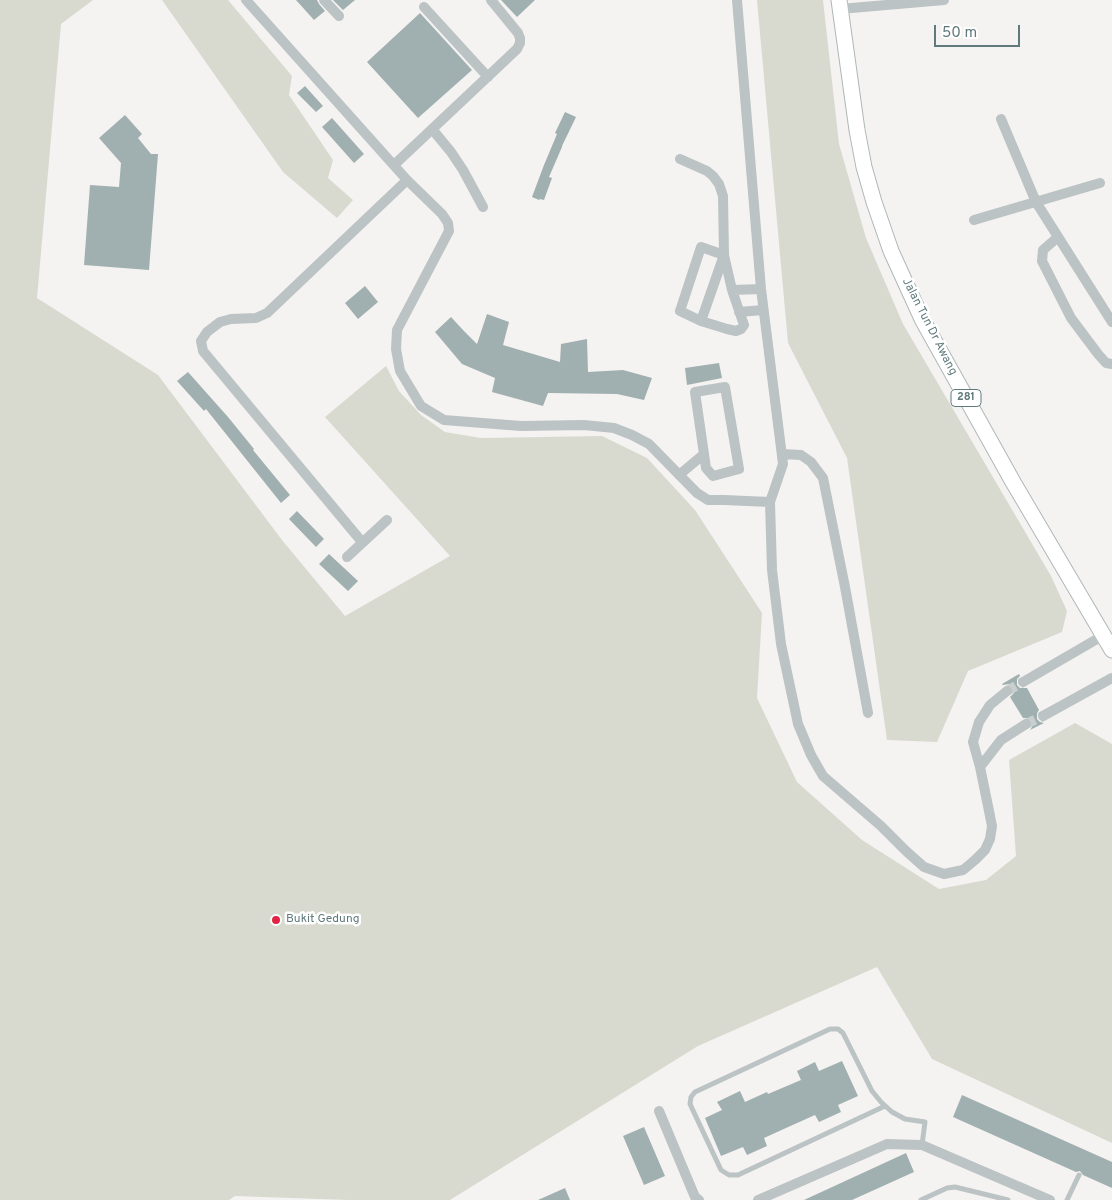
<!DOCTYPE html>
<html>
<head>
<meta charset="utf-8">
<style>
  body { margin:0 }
  #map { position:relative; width:1112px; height:1200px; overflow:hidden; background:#f5f3f1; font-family:Overpass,sans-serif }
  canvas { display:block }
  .scale { position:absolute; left:934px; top:25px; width:86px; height:22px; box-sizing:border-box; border:2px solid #607a7c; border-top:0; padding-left:6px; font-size:15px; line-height:18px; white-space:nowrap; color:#607a7c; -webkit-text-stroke:4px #fff; paint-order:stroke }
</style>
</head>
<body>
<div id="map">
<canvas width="1112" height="1200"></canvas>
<div class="scale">50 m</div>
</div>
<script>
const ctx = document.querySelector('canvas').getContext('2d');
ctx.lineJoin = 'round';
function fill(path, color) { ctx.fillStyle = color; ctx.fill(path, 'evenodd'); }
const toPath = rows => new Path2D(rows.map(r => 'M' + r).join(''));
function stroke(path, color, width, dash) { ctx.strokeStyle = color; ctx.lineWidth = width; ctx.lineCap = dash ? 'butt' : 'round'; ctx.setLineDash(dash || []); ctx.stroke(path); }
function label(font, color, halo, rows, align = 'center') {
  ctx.font = font + ' Overpass,sans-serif'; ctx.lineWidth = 5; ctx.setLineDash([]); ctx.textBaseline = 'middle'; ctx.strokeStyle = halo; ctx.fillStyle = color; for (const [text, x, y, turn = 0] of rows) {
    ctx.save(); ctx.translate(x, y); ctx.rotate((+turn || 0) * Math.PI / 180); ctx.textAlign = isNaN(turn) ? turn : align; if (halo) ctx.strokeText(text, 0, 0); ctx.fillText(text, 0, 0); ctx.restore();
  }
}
const green = toPath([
  [0,0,93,0,61,24,37,298,158,375,282,540,345,616,450,556,325,417,386,366,399,391,421,415,445,432,481,438,602,436,647,458,695,510,762,613,757,698,797,782,862,840,939,889,986,880,1016,856,1009,760,1075,723,1112,744,1112,1143,932,1059,877,967,698,1046,450,1200,348,1200,235,1196,229,1200,0,1200],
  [162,0,228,0,292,76,289,95,333,160,328,178,353,200,337,218,283,172],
  [757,0,823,0,839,144,866,238,903,324,1051,576,1067,611,1062,632,968,671,937,742,887,740,847,458,788,343]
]);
const building = toPath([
  [296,0,317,0,319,4,325,11,314,20],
  [333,0,355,0,343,10],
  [501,0,535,0,517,17],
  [420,13,472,70,418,118,367,62],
  [305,86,323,106,316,112,297,93],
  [565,112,576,117,562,146,562,147,549,177,552,178,544,200,540,199,539,200,532,197,544,165,557,134,555,133],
  [125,115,142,134,138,138,151,154,158,154,149,270,84,265,90,185,119,187,121,163,99,138],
  [332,118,364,154,354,163,322,127],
  [365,286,378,302,358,319,345,303],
  [487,314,509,322,503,345,560,362,561,344,587,339,588,372,623,370,652,378,644,400,617,394,548,393,543,406,492,392,495,378,462,364,435,332,451,317,463,330,477,344],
  [719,363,722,378,687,385,685,368],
  [188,372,228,417,254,449,253,450,290,495,281,503,206,409,204,411,177,381],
  [297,511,324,539,316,547,289,519],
  [329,554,358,581,348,591,319,564],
  [1019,674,1020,676,1017,679,1017,685,1020,688,1027,688,1039,710,1037,713,1037,719,1040,722,1044,723,1030,730,1032,727,1032,721,1029,718,1023,718,1010,697,1014,693,1013,687,1009,684,1003,685,1002,684],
  [842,1061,858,1096,838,1105,841,1112,819,1122,815,1115,786,1128,764,1138,767,1146,747,1155,743,1147,721,1156,705,1118,722,1110,717,1102,740,1091,745,1102,767,1092,768,1094,801,1080,797,1071,815,1062,819,1071],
  [962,1095,1112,1162,1112,1188,1083,1175,1080,1171,1076,1172,953,1117],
  [644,1127,665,1176,644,1185,623,1136],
  [906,1153,914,1172,852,1200,804,1200],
  [565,1188,570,1200,538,1200]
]);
const streetTunnel = toPath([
  [1007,691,1023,682],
  [1026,724,1043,716]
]);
const lane = toPath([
  [885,1106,738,1175,729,1175,721,1170,690,1104,691,1097,695,1092,830,1029,838,1029,843,1033,872,1091,881,1102,892,1112,905,1119,925,1122,922,1145],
  [921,1200,947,1188,955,1187,1008,1200],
  [1067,1200,1079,1175]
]);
const street = toPath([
  [246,0,407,180,442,214,448,223,449,231,397,330,396,349,400,371,421,406,444,420,521,426,584,425,614,428,632,435,649,444,697,493,708,500,724,500,770,502],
  [324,0,339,16],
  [737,0,761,289,783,464,770,502,772,570,781,644,798,724,811,755,823,776,881,826,906,851,924,867,944,874,963,870,975,860,985,850,990,839,992,826,988,806,980,767,973,742,979,722,990,705,1007,691],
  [424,7,488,77],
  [840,9,944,0],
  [1001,119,1036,202,1112,322],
  [432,129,451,152,463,170,483,207],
  [680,159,707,171,713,176,719,184,723,196,724,255,732,290,744,325,741,329,736,331,727,329,701,321,680,311,701,247,724,255,701,321],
  [394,165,517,49,520,43,520,38,518,33,491,0],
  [974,220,1100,183],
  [1058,237,1043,250,1042,261,1071,318,1098,354,1106,363,1112,364],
  [732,290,761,289],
  [739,312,763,310],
  [725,387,739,469,713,476,706,468,695,392,725,387],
  [782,454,801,455,811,462,823,478,845,587,868,713],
  [679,475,704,454],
  [362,542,203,351,201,341,207,332,220,322,231,319,256,318,267,313,407,180],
  [347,557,387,520],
  [1023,682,1104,635],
  [1043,716,1112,678],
  [980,767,1001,740,1026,724],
  [659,1111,695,1197,699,1200],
  [758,1200,887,1144,922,1145,1050,1200]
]);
const primary = toPath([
  [839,0,857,130,864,167,874,202,891,251,922,319,1013,482,1112,650]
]);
const markers = [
  [276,920,5,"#e12444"]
];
const shields = [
  [966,398,30]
];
const shieldNames = [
  ["281",966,398]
];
const streetNames = [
  ["Jalan Tun Dr Awang",929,327,63]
];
const poiNames = [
  ["Bukit Gedung",286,920]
];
fill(green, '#d8dad0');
fill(building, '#a0afaf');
stroke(streetTunnel, '#c8cfce', 10, [10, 5]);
stroke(primary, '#afb7b8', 17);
stroke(lane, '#bbc3c4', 5);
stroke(street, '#bbc3c4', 10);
stroke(primary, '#fff', 15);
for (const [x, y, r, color] of markers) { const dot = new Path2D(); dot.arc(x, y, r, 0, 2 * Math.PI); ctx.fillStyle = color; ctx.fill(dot); stroke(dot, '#fff', 2); }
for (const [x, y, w] of shields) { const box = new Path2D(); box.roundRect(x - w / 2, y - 8.5, w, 17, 4); ctx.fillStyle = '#fff'; ctx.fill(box); stroke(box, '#607a7c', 1); }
label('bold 11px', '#607a7c', null, shieldNames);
label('12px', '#607a7c', '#fff', streetNames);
label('12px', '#607a7c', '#fff', poiNames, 'left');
</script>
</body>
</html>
